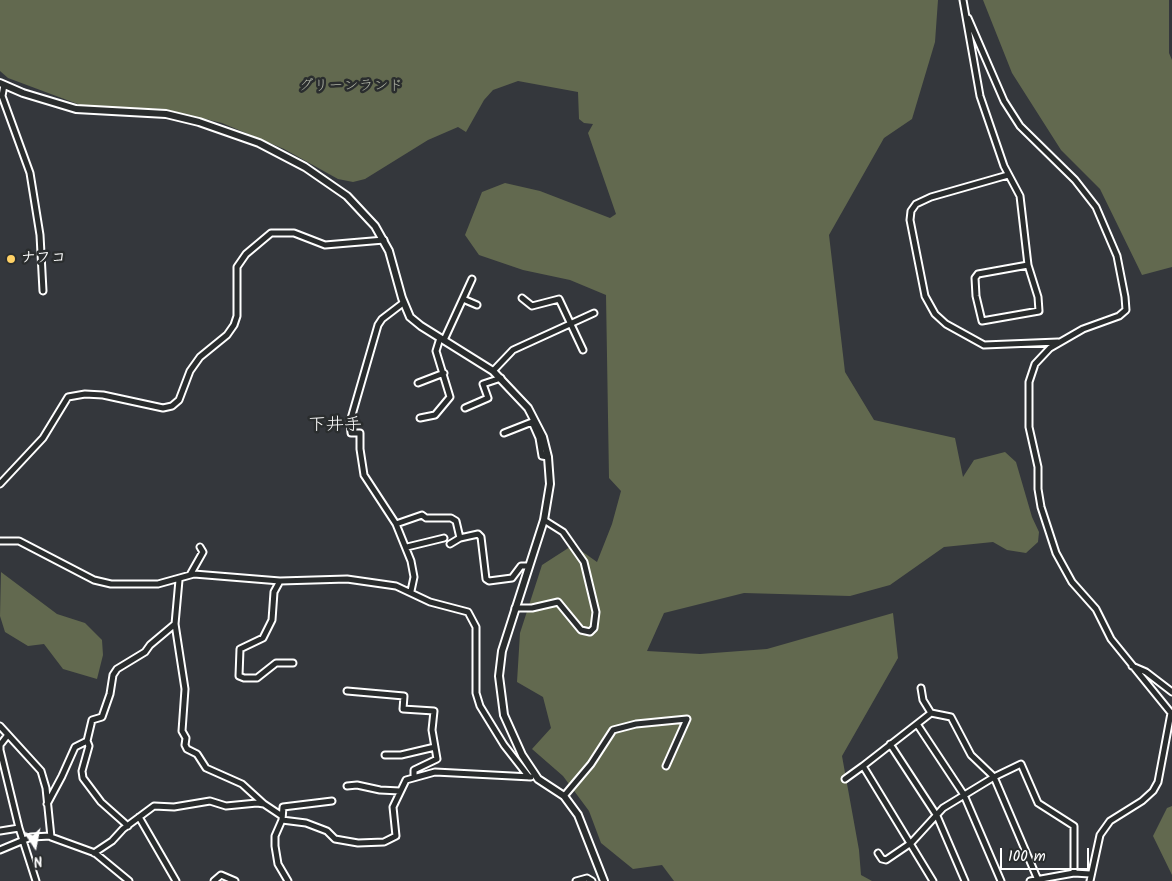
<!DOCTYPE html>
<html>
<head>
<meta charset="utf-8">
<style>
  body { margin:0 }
  #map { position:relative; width:1172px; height:881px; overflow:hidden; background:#34373c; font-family:Kalam,sans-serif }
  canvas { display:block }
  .north { position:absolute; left:10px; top:821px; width:50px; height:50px; -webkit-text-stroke:4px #2a2d2e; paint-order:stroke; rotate:169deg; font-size:14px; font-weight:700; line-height:20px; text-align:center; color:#fff }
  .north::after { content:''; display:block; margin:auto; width:18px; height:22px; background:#fff; clip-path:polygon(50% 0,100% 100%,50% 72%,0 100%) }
  .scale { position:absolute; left:1000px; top:848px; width:89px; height:22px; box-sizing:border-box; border:2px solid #fff; border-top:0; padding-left:6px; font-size:15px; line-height:18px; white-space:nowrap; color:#fff; -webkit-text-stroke:4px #2a2d2e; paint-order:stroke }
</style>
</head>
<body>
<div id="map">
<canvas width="1172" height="881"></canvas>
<div class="north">N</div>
<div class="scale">100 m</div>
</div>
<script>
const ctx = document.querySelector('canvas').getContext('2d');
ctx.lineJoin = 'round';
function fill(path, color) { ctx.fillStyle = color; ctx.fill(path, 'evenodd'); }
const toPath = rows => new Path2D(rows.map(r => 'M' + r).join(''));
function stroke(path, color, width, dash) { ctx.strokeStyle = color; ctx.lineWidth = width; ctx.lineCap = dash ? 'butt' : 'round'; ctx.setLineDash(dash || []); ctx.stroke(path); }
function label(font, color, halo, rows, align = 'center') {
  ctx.font = font + ' Kalam,"Klee One",sans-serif'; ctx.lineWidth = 5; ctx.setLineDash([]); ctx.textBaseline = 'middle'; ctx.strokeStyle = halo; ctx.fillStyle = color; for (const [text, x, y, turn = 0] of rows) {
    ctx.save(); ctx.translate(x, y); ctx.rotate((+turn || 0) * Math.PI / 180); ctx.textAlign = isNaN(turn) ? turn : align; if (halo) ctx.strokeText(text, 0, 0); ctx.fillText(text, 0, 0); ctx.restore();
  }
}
const green = toPath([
  [0,0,938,0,935,42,912,119,884,138,829,235,845,372,874,420,955,438,963,477,974,460,1005,452,1016,462,1032,517,1039,532,1038,542,1026,553,1007,550,993,542,944,547,890,585,850,596,744,593,664,613,647,651,700,654,767,649,893,613,898,658,842,756,859,850,861,875,872,881,674,881,662,865,633,869,601,843,589,811,563,776,532,749,551,728,543,697,517,682,520,633,542,565,573,545,597,562,612,524,621,491,609,478,606,295,570,280,523,270,479,255,465,235,482,192,505,183,540,191,610,218,616,214,588,133,593,124,584,123,579,119,578,92,518,81,493,90,484,100,466,132,458,127,428,140,365,179,353,182,338,179,284,149,222,123,164,109,83,106,8,78,0,71],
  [983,0,1169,0,1169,53,1172,60,1172,267,1142,275,1100,189,1061,150,1012,73],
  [1,572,57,614,85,623,102,640,103,655,97,679,63,669,44,644,28,646,5,632,0,616],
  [1172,806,1172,875,1153,836,1167,808]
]);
const minor = toPath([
  [963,0,980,96,1004,166,1020,196,1028,265],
  [968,18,1004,101,1020,126,1075,180,1096,207,1117,256,1125,297,1126,310,1119,316,1083,329,1050,348,1035,364,1029,382,1029,427,1038,467,1038,489,1041,507,1056,553,1072,582,1096,609,1111,639,1171,713,1158,782,1153,791,1142,801,1110,821,1100,835,1090,881],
  [4,85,2,96,30,173,40,235,43,291],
  [1008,175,931,197,916,204,911,211,910,220,925,296,935,314,946,324,984,345,1058,342],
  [1028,265,1038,297,1039,311,982,321,976,296,975,278,978,274,1028,265],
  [522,298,532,306,559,299,583,350],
  [463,299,477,305],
  [444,340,472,279],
  [493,371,513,350,594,313],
  [418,383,444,373],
  [465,408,488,398,483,384,501,378],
  [420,418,435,415,450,397,436,351,440,338],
  [504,433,532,422,539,438,542,456,548,457],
  [0,484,43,438,68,397,85,394,103,395,163,408,172,406,179,400,190,371,200,357,227,335,234,325,237,316,237,267,246,254,271,233,294,233,325,245,384,240],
  [396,524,364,475,360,449,360,433,351,433,350,422,378,325,382,319,403,303],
  [0,541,19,541,94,580,111,584,158,584,194,574,280,581,347,579,396,586,430,602,468,612,476,627,476,693,480,706,504,745,529,777],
  [450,544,460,538],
  [407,547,444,538],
  [190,575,203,552,200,547],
  [179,580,175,624,185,689,182,731,186,738,185,745,187,749,197,754,206,768,242,784,264,804],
  [280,581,274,592,272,620,263,638,240,649,239,676,244,678,257,678,276,663,293,663],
  [411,591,414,577,411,561,396,524,422,515,426,518,451,518,456,521,460,538,478,534,481,537,486,579,489,581,512,578,521,566,528,566],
  [515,608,532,608,558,602,581,630,590,632,594,628,596,612,584,562,563,532,544,520],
  [1132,666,1146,672,1172,692],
  [921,688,923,700,931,713],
  [347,691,404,696,403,709,434,711,432,730,437,759,414,770,414,776],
  [917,724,964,795,1001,881],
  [0,726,41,771,46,788,51,837,95,853,129,881],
  [7,736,0,745,0,750,19,828],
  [87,741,89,746,82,771,83,778,101,802,128,826],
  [890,744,937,816,965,881],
  [385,755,401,755,435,747],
  [845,779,863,766],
  [347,786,357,785,380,790,400,791],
  [564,796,591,764,613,730,636,724,687,719,666,766],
  [47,804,62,776,75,747,87,741,92,720,102,717,110,694,113,675,117,669,145,652,150,645,175,624],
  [139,817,176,881],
  [282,820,306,823,327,831,335,839,358,843,384,842,396,836,393,807,406,780,435,772,531,777],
  [0,831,19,828,36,881],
  [0,850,31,837,51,836],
  [94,853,112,841,123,829,154,806,174,807,210,801,226,806,257,803,264,804,282,816],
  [878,853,882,859,886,860,911,843,943,808,994,777,1021,764,1038,803,1074,826,1074,873],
  [214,881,221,875,235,881],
  [288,881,278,864,275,846,275,836,282,820,283,807,332,801],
  [576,881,587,878,592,881],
  [933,881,863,766,931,713,951,717,971,755,994,777,1038,880],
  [1030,881,1074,873,1090,874]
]);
const tertiary = toPath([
  [0,83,23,93,76,109,166,114,199,122,259,143,305,167,347,196,375,226,389,251,402,298,410,317,421,326,493,371,528,408,543,437,548,457,550,484,544,520,502,651,499,676,504,715,522,755,538,779,564,796,578,815,604,881]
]);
const markers = [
  [11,259,5,"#ffd166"]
];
const parkNames = [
  ["グリーンランド",351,87]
];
const poiNames = [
  ["ナフコ",21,259]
];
const quarterNames = [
  ["下井手",335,427]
];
fill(green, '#62694f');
stroke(minor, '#fff', 9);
stroke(tertiary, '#fff', 10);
stroke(minor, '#2a2d2e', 5);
stroke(tertiary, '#2a2d2e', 6);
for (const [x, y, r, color] of markers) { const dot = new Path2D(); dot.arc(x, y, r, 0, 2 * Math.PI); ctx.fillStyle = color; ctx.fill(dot); stroke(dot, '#2a2d2e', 2); }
label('15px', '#b0b4a7', '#2a2d2e', parkNames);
label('bold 15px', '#fff', '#2a2d2e', poiNames, 'left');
label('18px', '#fff', '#2a2d2e', quarterNames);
</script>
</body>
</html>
